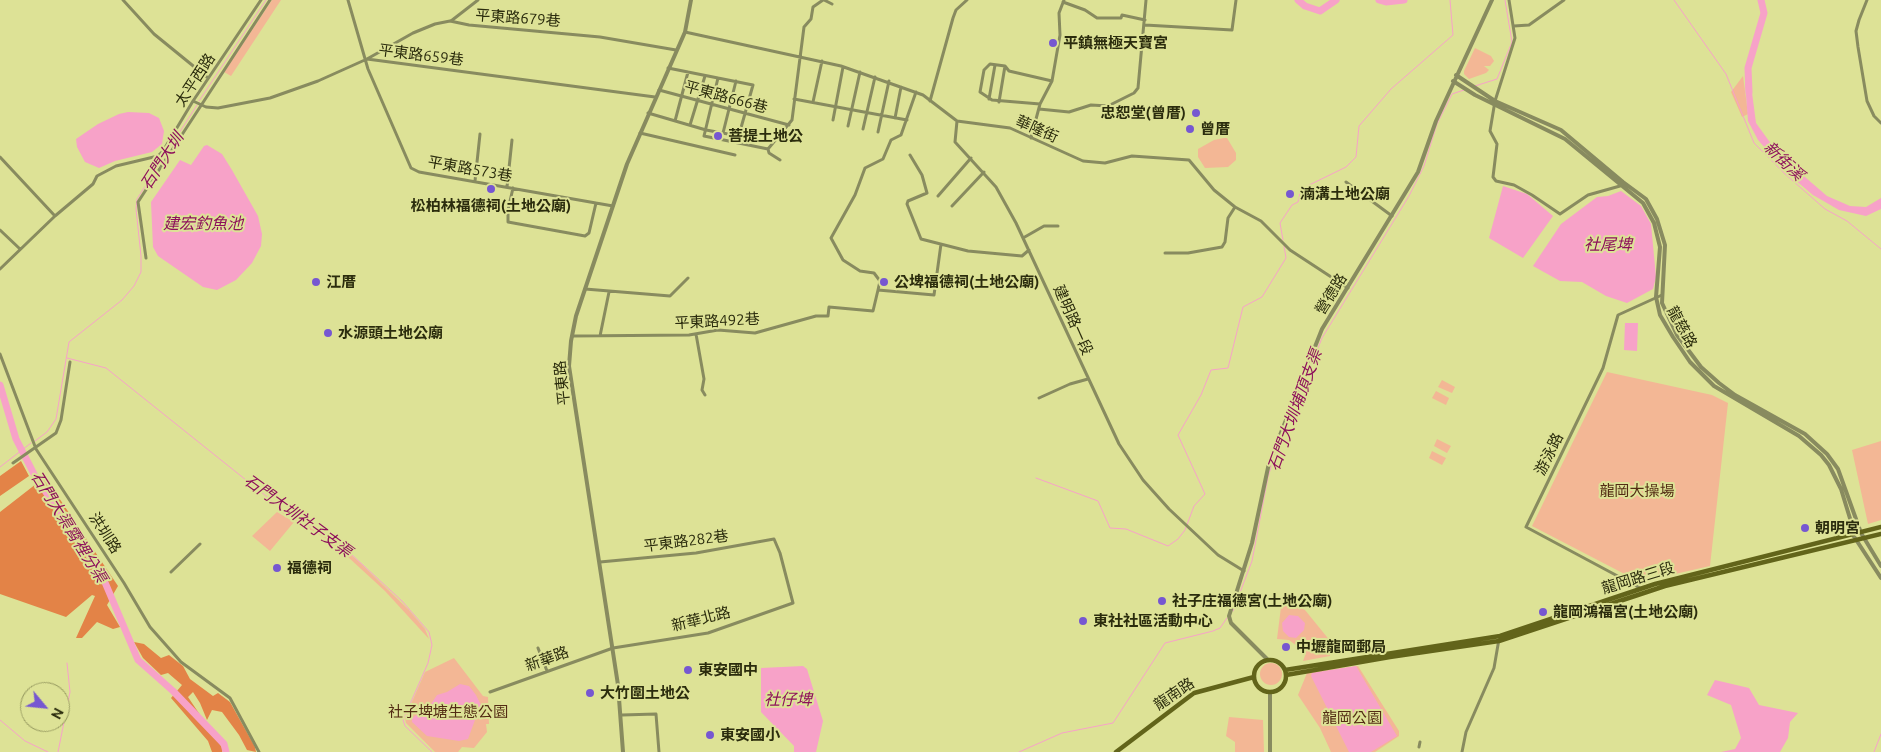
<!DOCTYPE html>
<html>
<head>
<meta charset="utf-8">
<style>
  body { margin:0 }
  #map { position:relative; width:1881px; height:752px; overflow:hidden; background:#dde296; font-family:Ubuntu,sans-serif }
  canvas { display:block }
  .north { position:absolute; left:20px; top:682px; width:50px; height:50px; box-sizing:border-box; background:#dde296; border:1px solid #96995f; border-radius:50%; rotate:118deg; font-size:14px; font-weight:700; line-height:20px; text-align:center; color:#2b2c0d }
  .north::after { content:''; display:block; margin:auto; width:18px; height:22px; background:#7657d1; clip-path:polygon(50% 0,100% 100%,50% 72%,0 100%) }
</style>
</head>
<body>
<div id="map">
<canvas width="1881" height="752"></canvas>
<div class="north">N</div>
</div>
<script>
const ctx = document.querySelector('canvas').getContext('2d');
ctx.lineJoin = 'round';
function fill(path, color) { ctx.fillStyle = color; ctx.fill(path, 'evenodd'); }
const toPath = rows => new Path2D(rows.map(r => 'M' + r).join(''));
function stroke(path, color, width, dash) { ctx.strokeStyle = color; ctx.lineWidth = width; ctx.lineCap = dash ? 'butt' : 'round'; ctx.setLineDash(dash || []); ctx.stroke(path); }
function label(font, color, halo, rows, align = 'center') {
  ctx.font = font + ' Ubuntu,"Noto Sans TC",sans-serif'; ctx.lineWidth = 4; ctx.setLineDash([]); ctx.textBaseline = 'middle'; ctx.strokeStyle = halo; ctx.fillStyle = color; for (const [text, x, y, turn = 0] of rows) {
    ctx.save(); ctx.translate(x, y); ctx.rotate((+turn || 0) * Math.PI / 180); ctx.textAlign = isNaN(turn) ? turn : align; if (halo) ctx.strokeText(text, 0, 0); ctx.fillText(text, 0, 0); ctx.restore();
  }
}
const green = toPath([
  [272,0,281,0,231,76,224,72],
  [1475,48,1491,56,1494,61,1490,66,1484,66,1489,70,1486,73,1469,79,1464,74,1464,71],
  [1743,76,1748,114,1742,117,1731,92],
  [1224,138,1227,138,1236,153,1236,160,1228,167,1205,168,1198,157,1198,149,1214,140],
  [1607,372,1712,395,1728,403,1710,566,1640,582,1532,526],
  [1442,380,1455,387,1452,393,1438,387],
  [1436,391,1449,398,1446,405,1432,398],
  [1437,439,1451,446,1447,453,1434,446],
  [1881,441,1881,520,1868,524,1852,450],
  [1432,451,1446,458,1442,465,1429,458],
  [279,507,292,517,334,541,358,561,408,609,425,629,429,639,385,591,348,557,328,540,277,510],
  [277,512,294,522,270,551,252,536],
  [1282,599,1305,610,1331,642,1330,656,1303,661,1306,653,1289,640,1277,639],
  [454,658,483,696,488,697,489,724,486,724,487,732,474,748,462,747,458,752,435,752,406,723,405,718,425,672],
  '1260 674a11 11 0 1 1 22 0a11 11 0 1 1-22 0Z',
  [1358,666,1399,731,1399,736,1375,752,1331,752,1320,728,1298,695,1307,673],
  [1229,717,1263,720,1264,752,1235,752,1235,742,1226,736]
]);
const forest = toPath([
  [21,461,29,476,0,496,0,476],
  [45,477,118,586,107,605,120,627,113,629,97,622,82,638,76,638,95,596,92,595,66,617,0,594,0,512],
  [134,642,144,644,161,658,169,655,183,666,190,679,213,696,218,693,230,702,255,747,256,752,247,750,239,735,222,712,212,710,207,720,200,703,193,692,188,697,223,749,222,752,212,752,208,741,171,698,182,685,168,673,161,675,143,658]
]);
const water = toPath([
  [1745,83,1751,85,1756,123,1769,141,1791,165,1827,196,1850,206,1866,207,1881,198,1881,209,1866,216,1839,210,1813,195,1788,174,1758,140,1748,121],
  [128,112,149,113,159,118,164,131,162,144,152,152,115,161,99,168,85,162,77,147,76,139,98,124,119,114],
  [207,145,222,154,232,170,258,216,262,234,261,246,252,263,236,280,217,290,203,287,158,256,153,247,151,202,180,160,191,165,204,146],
  [1503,186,1527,194,1553,216,1523,258,1489,238],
  [1621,191,1641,206,1651,224,1656,277,1653,289,1627,303,1606,296,1582,282,1560,281,1533,266,1561,224,1597,197,1608,196],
  [1625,323,1638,323,1637,351,1624,350],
  [1289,615,1298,616,1305,623,1304,630,1296,638,1289,637,1283,631,1282,623],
  [803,666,807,669,823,721,816,752,794,752,794,746,761,712,761,668],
  [1356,666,1397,736,1371,752,1349,752,1311,676,1312,673],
  [1715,680,1749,688,1759,705,1798,713,1790,722,1788,738,1780,752,1721,752,1735,749,1741,738,1731,705,1707,695],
  [460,684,469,686,476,695,483,709,475,720,468,739,459,741,427,736,412,722,412,718,429,707,437,695,447,692]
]);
const stream = toPath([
  [1674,0,1726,74,1754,143,1785,174,1825,209,1847,221,1881,249],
  [1475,86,1497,79,1512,42,1505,0],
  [199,101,266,0],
  [1283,240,1280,223,1292,205,1298,202,1301,189,1346,167,1356,157,1359,126,1391,89,1453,35,1450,0],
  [67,358,106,368,286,512,339,543,402,601,429,632,432,645,428,663,403,720,405,726,432,752],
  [35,441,47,432,56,419,69,342,122,300,134,286,141,272,141,256,136,209,137,199,197,105],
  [0,467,31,443],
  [1036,478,1098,501,1110,528,1126,529,1168,546,1178,539,1185,530,1194,506,1205,494,1178,435,1201,395,1211,370,1228,368,1243,307,1262,297,1286,258,1284,246],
  [1233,611,1252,561,1268,477,1275,454,1322,338,1409,196,1424,166,1437,124,1452,94,1464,90],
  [0,720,25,741,48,752],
  [58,752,70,692,67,663],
  [1019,752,1062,733,1113,723,1165,643,1213,631,1220,628,1227,618],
  [1874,752,1881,734]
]);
const river = toPath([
  [1298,0,1305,6,1320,11,1336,0],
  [1379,0,1386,2,1404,0],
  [1749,92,1748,68,1764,13,1761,0],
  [0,385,16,439,35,476,101,573,138,660,173,691,224,744,226,752]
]);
const minor = toPath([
  [123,0,154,34,208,78],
  [348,0,368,69,411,168,419,172,613,206],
  [824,0,832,4],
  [1509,0,1515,38,1495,101,1490,131,1497,144,1493,177,1496,181,1514,185,1532,195,1560,214,1588,195,1620,186,1622,183],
  [1867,0,1859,20,1856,31,1858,47,1867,101,1874,116,1881,123],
  [1063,2,1085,10,1097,18,1121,18,1122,15,1145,20],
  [451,21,478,0],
  [1145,25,1232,30,1236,0],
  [1514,26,1529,25,1564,0],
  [685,32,841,66,923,95,957,121,1010,128,1083,161,1105,163,1132,156,1189,160,1214,190,1235,207,1261,221,1290,250,1348,288],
  [367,59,655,97],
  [668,68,753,85,737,142],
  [718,78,704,136,768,149],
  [659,90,789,125],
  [794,99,907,120],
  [989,99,995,65],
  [193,101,206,107,218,108,270,98,318,81,367,59,413,33,435,24,450,21,469,25,600,37,676,50],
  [930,101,953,18,956,10,967,0],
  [813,102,822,61],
  [999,102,1005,66],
  [1040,104,992,100,980,92,984,70,990,64,1005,66,1009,71,1052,81],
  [1039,109,1069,112,1091,105,1108,106,1134,93,1138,88,1146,0],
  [648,113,706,130,739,136],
  [895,118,901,87],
  [833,120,843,67],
  [675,121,688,72],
  [957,121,955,142,996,187,1016,223,1119,444,1143,480,1169,509,1218,555,1244,571],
  [690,125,705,76],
  [848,126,860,72],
  [863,129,875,77],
  [878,132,889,81],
  [640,133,735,155],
  [723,133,736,81],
  [1031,138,1040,104,1052,81,1060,35,1059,13,1064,0],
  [910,155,922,175,927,193,908,201,907,204,921,239,968,251,1022,256,1029,250],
  [0,157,55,216],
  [780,160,769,153,768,149,792,120,804,27,811,19,813,7,823,0],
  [475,181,480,134],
  [1346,182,1392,216],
  [507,187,512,140],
  [513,188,508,210,508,222,585,236,589,233,596,203],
  [938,196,971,158],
  [952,206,984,172],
  [0,230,20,249],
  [1023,238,1044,226,1058,226],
  [1165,253,1188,253,1222,247,1225,242,1228,218,1235,207],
  [146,258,138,202,270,0],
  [0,269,55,216,93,184,97,176,116,166,158,156,163,151,193,101,261,0],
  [585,289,670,296,688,278],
  [878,290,880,281,874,273,860,271,843,260,831,238,855,195,865,168,883,159,891,140,901,135,916,92],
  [696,334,704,379,702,390,705,395],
  [572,336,689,335,718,330,755,333,816,316,828,316,829,307,873,311,878,290,934,295,941,244],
  [600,336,609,292],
  [0,354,36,449,124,583,150,627,181,662,230,698,259,752],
  [1039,398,1070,384,1088,379],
  [13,463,56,433,61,420,70,362],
  [171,572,200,544],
  [1640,588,1526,527,1603,368,1618,315,1662,295],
  [538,648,547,671],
  [490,692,613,648,708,633,793,603,780,553,774,539,696,553,600,562],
  [622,715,656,714,659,752],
  [1419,747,1420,742],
  [1462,752,1466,732,1494,668,1499,639]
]);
const tertiary = toPath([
  [1456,75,1495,101,1561,130,1623,182,1646,199,1657,219,1665,245,1662,303,1677,335,1701,367,1719,383,1735,395,1805,434,1827,454,1838,469,1861,533,1881,566],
  [1453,81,1475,95,1565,139,1643,203,1654,223,1660,247,1656,297,1660,315,1673,337,1690,362,1714,386,1799,436,1821,455,1829,465,1841,489,1852,525,1853,535,1881,578],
  [1268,660,1231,623,1229,616,1252,543,1269,463,1322,329,1418,172,1436,121,1492,0],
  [623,752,618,685,569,366,571,341,576,316,627,164,685,32,691,0],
  [1270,752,1270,692]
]);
const secondary = toPath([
  '1254 676a16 16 0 1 1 32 0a16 16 0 1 1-32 0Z',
  [1285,670,1500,636,1655,584,1881,527],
  [1286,675,1390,657,1499,641,1665,586,1881,534],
  [1116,752,1194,693,1254,677]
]);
const markers = [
  [1053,43,5,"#7657d1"],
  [1196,113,5,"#7657d1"],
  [1190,129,5,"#7657d1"],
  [718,136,5,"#7657d1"],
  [491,189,5,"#7657d1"],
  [1290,194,5,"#7657d1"],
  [316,282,5,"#7657d1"],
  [884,282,5,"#7657d1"],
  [328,333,5,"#7657d1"],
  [1805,528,5,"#7657d1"],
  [277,568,5,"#7657d1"],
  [1162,601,5,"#7657d1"],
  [1543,612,5,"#7657d1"],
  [1083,621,5,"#7657d1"],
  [1286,647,5,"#7657d1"],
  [688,670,5,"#7657d1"],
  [590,693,5,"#7657d1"],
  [710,735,5,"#7657d1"]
];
const streetNames = [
  ["平東路679巷",518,18,4],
  ["平東路659巷",421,55,7],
  ["太平西路",195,80,-57],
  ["平東路666巷",726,97,15],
  ["華隆街",1037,129,24],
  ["平東路573巷",470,169,10],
  ["營德路",1331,294,-58],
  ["建明路一段",1073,320,66],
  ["平東路492巷",717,321,-3],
  ["龍慈路",1682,327,61],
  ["平東路",562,383,-96],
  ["游泳路",1549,454,-64],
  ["洪圳路",105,533,57],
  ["平東路282巷",686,541,-7],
  ["龍岡路三段",1638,578,-17],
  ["新華北路",701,619,-14],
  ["新華路",547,659,-20],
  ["龍南路",1174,694,-34]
];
const poiNames = [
  ["平鎮無極天寶宮",1063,43],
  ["忠恕堂(曾厝)",1186,113,"right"],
  ["曾厝",1200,129],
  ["菩提土地公",728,136],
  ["湳溝土地公廟",1300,194],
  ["松柏林福德祠(土地公廟)",491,206,"center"],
  ["江厝",326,282],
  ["公埤福德祠(土地公廟)",894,282],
  ["水源頭土地公廟",338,333],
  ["朝明宮",1815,528],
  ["福德祠",287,568],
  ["社子庄福德宮(土地公廟)",1172,601],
  ["龍岡鴻福宮(土地公廟)",1553,612],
  ["東社社區活動中心",1093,621],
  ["中壢龍岡郵局",1296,647],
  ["東安國中",698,670],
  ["大竹圍土地公",600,693],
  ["東安國小",720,735]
];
const parkNames = [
  ["龍岡大操場",1637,491],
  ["社子埤塘生態公園",448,712],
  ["龍岡公園",1352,718]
];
const waterNames = [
  ["石門大圳",162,161,-57],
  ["新街溪",1784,161,44],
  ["建宏釣魚池",203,224],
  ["社尾埤",1608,245],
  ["石門大圳埔頂支渠",1295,410,-70],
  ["石門大圳社子支渠",298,516,36],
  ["石門大渠霄裡分渠",69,527,58],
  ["社仔埤",788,700]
];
fill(green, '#f3b795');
fill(forest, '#e38347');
fill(water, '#f7a2c8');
stroke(stream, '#f7a2c8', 1);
stroke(river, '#f7a2c8', 7);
stroke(minor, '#888b5f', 3);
stroke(tertiary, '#888b5f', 4);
stroke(secondary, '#62641a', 4.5);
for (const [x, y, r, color] of markers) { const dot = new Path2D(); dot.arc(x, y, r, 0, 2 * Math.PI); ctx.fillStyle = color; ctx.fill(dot); stroke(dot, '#dde296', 2); }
label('15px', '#2b2c0d', '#dde296', streetNames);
label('bold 15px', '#2b2c0d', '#dde296', poiNames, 'left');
label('15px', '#532c14', '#dde296', parkNames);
label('italic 16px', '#8d0f5b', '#dde296', waterNames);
</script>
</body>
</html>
